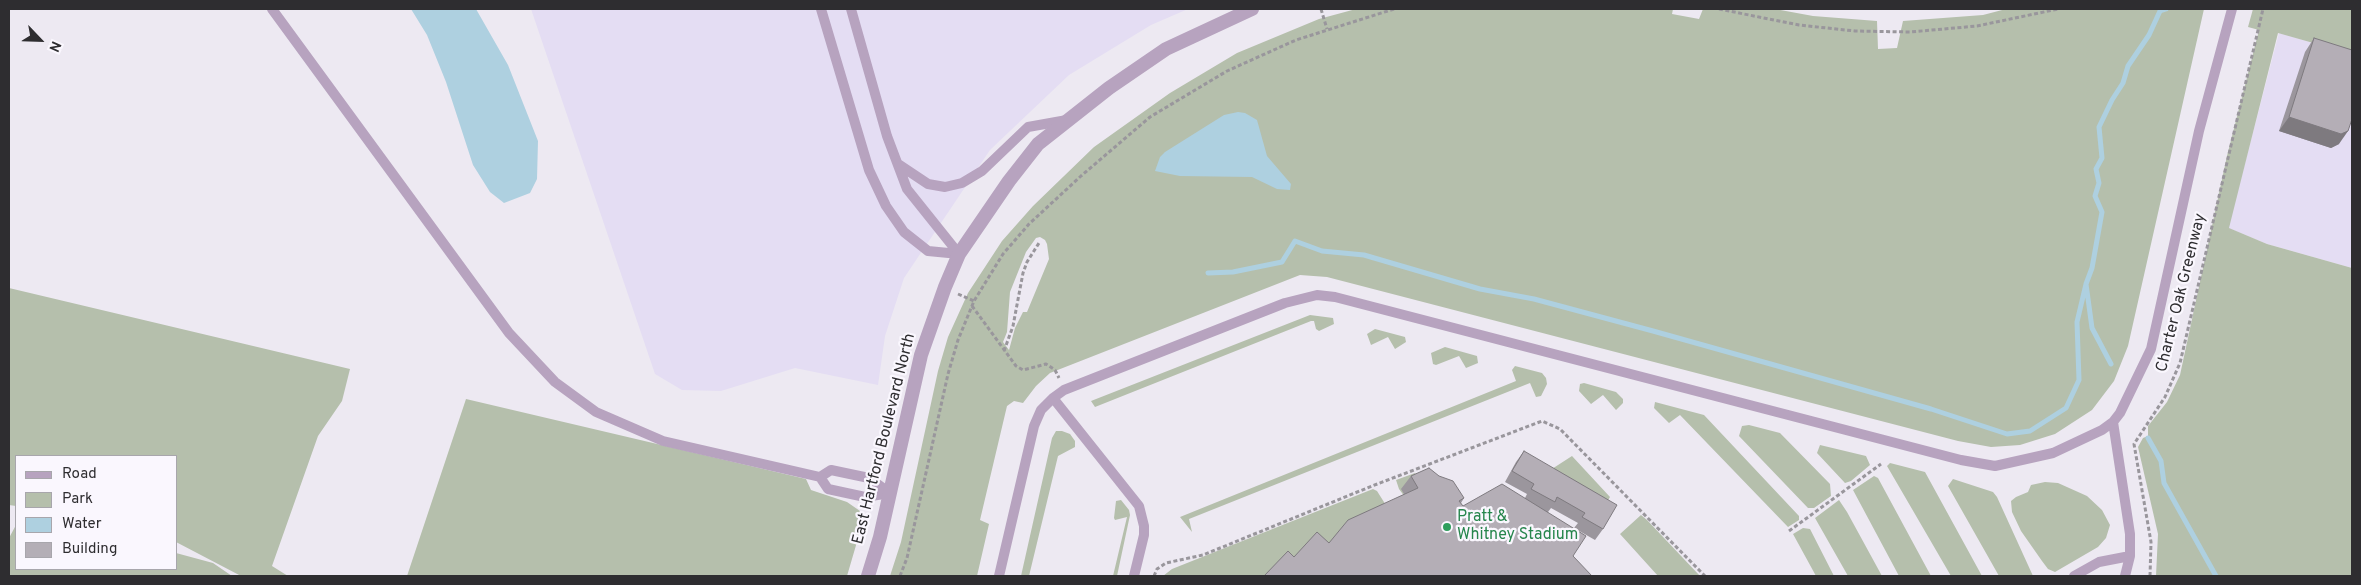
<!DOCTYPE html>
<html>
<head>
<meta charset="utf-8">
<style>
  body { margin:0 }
  #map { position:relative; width:2361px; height:585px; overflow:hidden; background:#ede9f2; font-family:Overpass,sans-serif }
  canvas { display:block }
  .frame { position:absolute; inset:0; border:10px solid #2e2d30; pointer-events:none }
  .legend { position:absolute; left:15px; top:455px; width:162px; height:115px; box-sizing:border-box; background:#faf7fe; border:1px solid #a8a6ac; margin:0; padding:6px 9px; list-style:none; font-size:15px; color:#2e2d30 }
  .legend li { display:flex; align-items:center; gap:10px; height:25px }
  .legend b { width:25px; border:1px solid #a8a6ac }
  .north { position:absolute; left:15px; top:15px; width:50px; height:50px; -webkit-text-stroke:4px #faf7fe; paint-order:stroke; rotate:114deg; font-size:14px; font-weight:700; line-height:20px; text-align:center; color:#2e2d30 }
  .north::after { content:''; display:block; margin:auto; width:18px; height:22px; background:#2e2d30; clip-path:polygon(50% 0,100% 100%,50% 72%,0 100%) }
</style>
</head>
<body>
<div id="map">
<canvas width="2361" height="585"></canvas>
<div class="frame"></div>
<ul class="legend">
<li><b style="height:6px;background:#b7a3bf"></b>Road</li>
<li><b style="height:14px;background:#b5bfac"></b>Park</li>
<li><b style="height:14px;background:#aed0e0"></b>Water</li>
<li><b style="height:14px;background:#b4aeb6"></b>Building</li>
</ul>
<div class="north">N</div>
</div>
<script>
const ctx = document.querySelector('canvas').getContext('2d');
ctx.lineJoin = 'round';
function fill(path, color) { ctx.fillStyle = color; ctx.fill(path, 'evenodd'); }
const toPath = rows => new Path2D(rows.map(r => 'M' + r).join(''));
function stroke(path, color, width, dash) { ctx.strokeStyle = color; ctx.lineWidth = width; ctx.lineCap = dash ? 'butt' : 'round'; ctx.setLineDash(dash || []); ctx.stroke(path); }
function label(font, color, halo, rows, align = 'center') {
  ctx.font = font + ' Overpass,sans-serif'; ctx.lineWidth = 4.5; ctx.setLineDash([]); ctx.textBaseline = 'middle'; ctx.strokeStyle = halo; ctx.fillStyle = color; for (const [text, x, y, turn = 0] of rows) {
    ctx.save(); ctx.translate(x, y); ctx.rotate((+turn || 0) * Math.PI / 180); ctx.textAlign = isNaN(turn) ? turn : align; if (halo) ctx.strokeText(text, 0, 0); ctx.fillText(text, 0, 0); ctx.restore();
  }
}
const commercial = toPath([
  [531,9,1188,9,1151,25,1069,75,990,150,904,278,885,336,878,385,795,368,721,391,682,390,655,374],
  [2279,33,2352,54,2352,268,2267,244,2228,228]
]);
const green = toPath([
  [1356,9,1673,9,1672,14,1699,19,1703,9,1775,9,1813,16,1877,21,1878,49,1897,48,1903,21,1983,15,2006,9,2204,9,2128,346,2114,381,2092,410,2055,434,2020,445,1991,447,1958,441,1327,277,1300,275,1050,373,1036,386,1023,403,1014,401,1007,406,980,520,989,524,977,576,890,576,901,542,938,371,948,337,968,293,1002,241,1033,206,1094,147,1170,93,1237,53,1319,19],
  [1040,237,1045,240,1047,244,1049,259,1027,312,1023,312,1015,328,1009,350,1003,342,1007,332,1010,292,1026,252,1036,238],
  [2253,9,2352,9,2352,54,2278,33,2229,228,2267,244,2352,268,2352,576,2156,576,2158,534,2138,447,2143,438,2148,436,2148,426,2167,402,2180,375,2227,156,2259,30,2248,27],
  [9,288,350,369,342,401,318,436,272,566,288,576,241,576,176,542,176,456,16,456,16,506,9,505],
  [1310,315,1333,318,1334,324,1319,331,1316,329,1314,321,1311,321,1095,407,1091,401],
  [1375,329,1405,337,1406,342,1395,349,1388,337,1371,345,1367,334],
  [1445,347,1477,356,1478,363,1466,368,1459,356,1436,365,1433,364,1431,353],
  [1515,366,1542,373,1546,378,1547,384,1541,396,1536,397,1530,383,1189,519,1192,532,1180,517,1516,381,1512,370],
  [1584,383,1616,392,1623,399,1623,403,1616,410,1603,395,1591,404,1579,391,1580,384],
  [466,399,806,479,811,490,847,502,860,511,864,518,847,576,407,576],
  [1655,402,1704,415,1799,516,1799,520,1788,527,1680,415,1669,423,1654,408],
  [1749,425,1780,433,1830,484,1831,496,1814,508,1808,508,1739,436,1742,426],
  [1056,431,1062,431,1070,434,1075,441,1075,447,1058,456,1029,576,1021,576,1052,438],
  [1820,445,1866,456,1870,465,1851,481,1845,483,1817,453],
  [1572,456,1610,497,1602,511,1541,476],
  [1890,463,1925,472,1982,576,1951,576,1887,466],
  [1415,473,1420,482,1563,569,1570,576,1163,576,1172,569,1373,489,1377,491,1389,510,1408,501,1399,489,1396,480],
  [1874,476,1878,478,1931,576,1899,576,1853,490],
  [1953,479,1993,492,1997,497,2033,576,1999,576,1948,486],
  [2045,482,2058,483,2087,496,2102,510,2110,525,2106,538,2098,547,2055,572,2048,569,2042,561,2021,531,2012,512,2011,501,2016,497,2028,492,2031,485],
  [1121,500,1129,510,1130,515,1117,576,1113,576,1127,517,1115,520,1114,518,1116,501],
  [1839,500,1847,512,1882,576,1848,576,1815,518],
  [1641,515,1647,520,1700,576,1658,576,1620,534],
  [16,525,16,569,176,569,176,553,213,563,232,576,9,576,9,538],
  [1803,528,1810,529,1834,576,1816,576,1793,534]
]);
const water = toPath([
  [411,9,476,9,508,65,538,141,537,179,530,193,504,203,490,192,473,165,446,82,427,35],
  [1238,112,1245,113,1257,120,1267,156,1291,184,1290,190,1277,189,1252,177,1180,176,1155,171,1160,157,1165,152,1224,115]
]);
const stream = toPath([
  [1208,273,1233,272,1282,262,1295,241,1322,251,1364,255,1480,289,1534,299,1653,331,1931,409,2007,434,2030,431,2066,408,2079,380,2077,322,2086,284],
  [2111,364,2092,328,2086,284,2092,268,2102,212,2095,196,2099,183,2096,169,2102,158,2099,127,2112,100,2123,83,2128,66,2149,35,2160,11,2166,9],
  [2148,438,2161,461,2164,483,2216,576]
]);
const path = toPath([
  [1321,9,1327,29],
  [1719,9,1799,25,1855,31,1910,32,1977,26,2058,9],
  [958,294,974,301],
  [972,306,1016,366,1023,370,1046,364,1055,370,1059,378],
  [1004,351,1013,326,1023,273,1027,262,1039,243],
  [1789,531,1881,464],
  [900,576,907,558,948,374,958,340,974,301,1003,254,1029,224,1081,176,1150,117,1227,71,1296,40,1394,9],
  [1154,576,1157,569,1166,563,1203,555,1372,486,1542,421,1560,429,1705,576],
  [2150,576,2151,542,2134,444,2165,397,2180,363,2263,9]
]);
const service = toPath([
  [272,9,509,333,555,382,596,412,663,441,820,477,828,489,865,497,890,493],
  [821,9,869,170,886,206,904,232,928,251,959,254],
  [851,9,887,136,907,189,959,254],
  [898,164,928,184,945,187,962,183,982,171,1028,127,1067,120],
  [1053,398,1139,506,1144,526,1144,535,1134,576],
  [2113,422,2130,534,2130,556,2125,576],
  [820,477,831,470,869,478,890,493],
  [999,576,1034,426,1041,410,1053,398,1064,390,1285,303,1317,295,1335,297,1961,460,1995,466,2053,453,2102,430,2113,422,2120,413,2151,349,2199,131,2232,9],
  [2074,576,2099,562,2130,556]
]);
const minor = toPath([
  [868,576,880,537,921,355,945,287,959,254,1009,181,1038,144,1109,88,1166,49,1252,9]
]);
const wall = toPath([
  [2314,38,2339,144,2331,148,2279,131,2305,52],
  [1524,451,1603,529,1595,540,1574,528,1578,523,1551,508,1548,512,1573,556,1294,557,1329,543,1404,494,1401,489,1411,476,1464,498,1461,503,1463,506,1525,498,1527,494,1505,482,1516,462]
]);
const shadedWall = toPath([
  [2289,117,2348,131,2339,144,2331,148,2279,131]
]);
const building = toPath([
  [2314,38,2352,50,2352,119,2348,131,2341,134,2289,117,2314,38],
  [1524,451,1617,505,1603,529,1582,517,1585,513,1557,497,1555,502,1531,489,1534,484,1512,471,1524,451],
  [1429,468,1439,476,1453,481,1464,498,1459,501,1463,506,1502,484,1586,536,1573,556,1592,576,1264,576,1288,551,1294,557,1317,532,1329,543,1348,520,1418,488,1411,476,1429,468]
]);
const markers = [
  [1447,527,5,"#2e9e5b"]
];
const streetNames = [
  ["Charter Oak Greenway",2182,293,-76],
  ["East Hartford Boulevard North",885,439,-76]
];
const leisureNames = [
  ["Pratt &",1457,518],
  ["Whitney Stadium",1457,536]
];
fill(commercial, '#e4ddf3');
fill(green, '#b5bfac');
fill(water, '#aed0e0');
stroke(stream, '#aed0e0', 5);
stroke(path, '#99969c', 3, [4, 2.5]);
stroke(service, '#b7a3bf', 10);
stroke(minor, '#b7a3bf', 14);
fill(wall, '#9b969d');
fill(shadedWall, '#7e7a7f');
fill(building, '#b4aeb6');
stroke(building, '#7e7a7f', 1);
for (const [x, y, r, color] of markers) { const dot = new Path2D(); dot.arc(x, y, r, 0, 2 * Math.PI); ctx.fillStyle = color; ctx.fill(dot); stroke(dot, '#faf7fe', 2); }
label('16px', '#2e2d30', '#faf7fe', streetNames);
label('16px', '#27864d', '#faf7fe', leisureNames, 'left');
</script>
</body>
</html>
